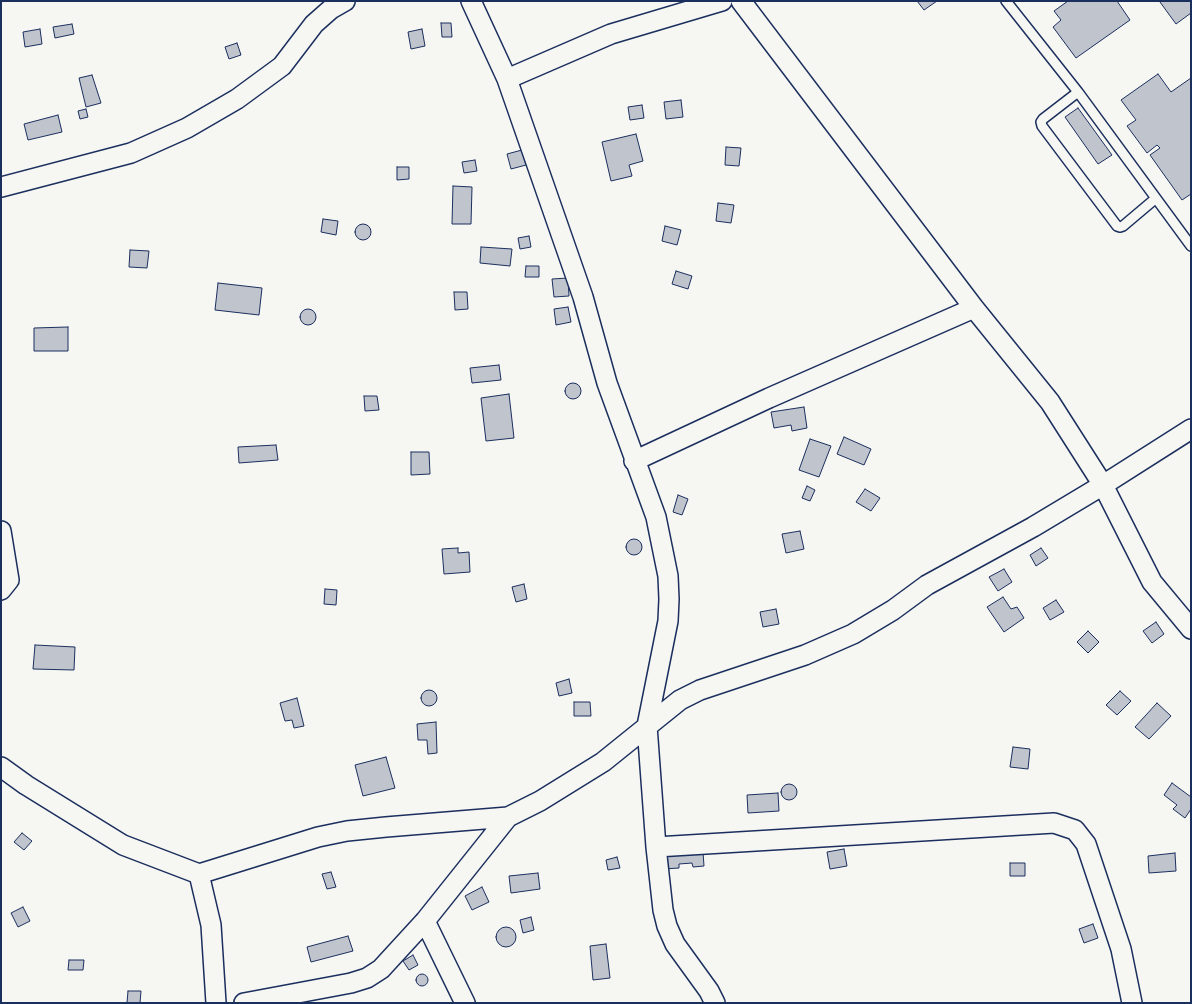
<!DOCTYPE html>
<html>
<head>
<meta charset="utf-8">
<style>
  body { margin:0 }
  #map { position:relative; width:1192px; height:1004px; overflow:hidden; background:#f6f6f2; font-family:Mali,sans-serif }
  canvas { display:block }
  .frame { position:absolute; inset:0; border:2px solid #1b2f5e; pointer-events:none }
</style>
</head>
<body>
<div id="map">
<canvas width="1192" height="1004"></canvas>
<div class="frame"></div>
</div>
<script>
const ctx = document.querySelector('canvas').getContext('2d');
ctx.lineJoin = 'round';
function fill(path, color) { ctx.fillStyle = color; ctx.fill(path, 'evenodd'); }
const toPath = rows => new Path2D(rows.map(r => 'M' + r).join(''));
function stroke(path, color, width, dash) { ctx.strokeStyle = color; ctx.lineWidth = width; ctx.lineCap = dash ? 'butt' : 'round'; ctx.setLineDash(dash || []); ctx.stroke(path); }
const building = toPath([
  [917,1,937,1,924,10,917,1],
  [1068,1,1117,1,1130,20,1076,58,1053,27,1061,20,1054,11,1068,1],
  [1162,1,1191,1,1191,13,1176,24,1160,2,1162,1],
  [441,23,451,23,452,37,442,37,441,23],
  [72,24,74,34,55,38,53,27,72,24],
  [40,29,42,44,25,47,23,32,40,29],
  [422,29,425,46,411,49,408,32,422,29],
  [237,43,241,55,229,59,225,47,237,43],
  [1158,74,1171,92,1191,78,1191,194,1182,200,1150,155,1160,148,1157,145,1147,153,1127,126,1136,120,1121,100,1158,74],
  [92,75,101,103,86,107,79,78,92,75],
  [681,100,683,117,666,119,664,102,681,100],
  [642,105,644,118,630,120,628,107,642,105],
  [1078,108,1112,155,1098,164,1065,117,1078,108],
  [86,109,88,117,80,119,78,111,86,109],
  [58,115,62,132,28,140,24,124,58,115],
  [636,134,643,161,629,165,632,176,611,181,602,142,636,134],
  [726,147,741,148,739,166,725,165,726,147],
  [522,150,526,165,511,169,507,154,522,150],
  [475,160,477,171,464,173,462,162,475,160],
  [397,167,409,167,409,179,397,180,397,167],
  [453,186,472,187,471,224,452,224,453,186],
  [718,203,734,205,731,223,716,221,718,203],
  [323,219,338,221,336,235,321,232,323,219],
  '355 232a8 8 0 1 1 16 0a8 8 0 1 1-16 0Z',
  [665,226,681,230,677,245,662,241,665,226],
  [529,236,531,247,520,249,518,238,529,236],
  [481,247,512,249,510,266,480,263,481,247],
  [130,250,149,251,147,268,129,267,130,250],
  [526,266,539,266,539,277,525,277,526,266],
  [676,271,692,276,688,289,672,284,676,271],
  [568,278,569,296,554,297,552,279,568,278],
  [218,283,262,288,259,315,215,310,218,283],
  [454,292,467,292,468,309,455,310,454,292],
  [568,307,571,322,556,325,554,309,568,307],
  '300 317a8 8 0 1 1 16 0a8 8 0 1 1-16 0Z',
  [68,327,68,351,34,351,34,328,68,327],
  [499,365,501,380,472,383,470,368,499,365],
  '565 391a8 8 0 1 1 16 0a8 8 0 1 1-16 0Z',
  [509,394,514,438,486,441,481,398,509,394],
  [364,396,377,396,379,410,365,411,364,396],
  [804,407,807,428,792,431,791,425,774,428,771,412,804,407],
  [844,437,871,449,864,465,837,454,844,437],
  [810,439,831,446,819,477,799,470,810,439],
  [276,445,278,460,239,463,238,447,276,445],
  [411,452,429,452,430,474,411,475,411,452],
  [807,486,815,490,810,501,802,498,807,486],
  [865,489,880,498,871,511,856,502,865,489],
  [678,495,688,499,682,515,673,512,678,495],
  [800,531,804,549,786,553,782,534,800,531],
  '626 547a8 8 0 1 1 16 0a8 8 0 1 1-16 0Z',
  [458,548,458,553,469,552,470,572,444,574,442,549,458,548],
  [1041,548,1048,558,1036,566,1030,555,1041,548],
  [1004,569,1012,582,998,591,989,577,1004,569],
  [524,584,527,599,516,602,512,587,524,584],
  [325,589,337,590,336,605,324,604,325,589],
  [1003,597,1011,609,1017,607,1024,618,1004,632,987,607,1003,597],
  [1056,600,1064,612,1050,620,1043,608,1056,600],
  [776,609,779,624,763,627,760,612,776,609],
  [1156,622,1164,634,1152,643,1143,631,1156,622],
  [1088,631,1099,642,1088,653,1077,642,1088,631],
  [35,645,75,647,74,670,33,669,35,645],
  [569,679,572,693,559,696,556,683,569,679],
  '421 698a8 8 0 1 1 16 0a8 8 0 1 1-16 0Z',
  [1120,691,1131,701,1117,715,1106,705,1120,691],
  [297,698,304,726,294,728,292,720,285,721,280,703,297,698],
  [574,702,590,702,591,716,574,716,574,702],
  [1157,703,1171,716,1149,739,1135,727,1157,703],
  [436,722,437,753,428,754,427,740,418,740,417,724,436,722],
  [1013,747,1030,749,1028,769,1010,767,1013,747],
  [386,757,395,788,363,796,355,765,386,757],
  [1172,783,1191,797,1191,809,1185,818,1173,809,1177,805,1164,795,1172,783],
  '781 792a8 8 0 1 1 16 0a8 8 0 1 1-16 0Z',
  [778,793,779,811,748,813,747,795,778,793],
  [22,833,32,841,24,850,14,842,22,833],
  [844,849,847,866,830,869,827,852,844,849],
  [703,852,704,866,693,867,692,863,679,864,679,868,664,869,662,855,703,852],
  [1175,853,1176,871,1149,873,1148,856,1175,853],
  [617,857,620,868,608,870,606,860,617,857],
  [1010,863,1025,863,1025,876,1010,876,1010,863],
  [331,872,336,887,327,889,322,874,331,872],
  [538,873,540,889,511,893,509,876,538,873],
  [482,887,489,902,472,910,465,896,482,887],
  [23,907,30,921,18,927,11,913,23,907],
  [531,917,534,930,523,933,520,920,531,917],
  [1093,924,1098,938,1084,943,1079,929,1093,924],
  '496 937a10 10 0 1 1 20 0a10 10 0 1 1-20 0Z',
  [348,936,353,951,311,962,307,947,348,936],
  [606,944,610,978,593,980,590,946,606,944],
  [413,955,418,965,409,970,403,961,413,955],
  [69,960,84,960,83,970,68,970,69,960],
  '416 980a6 6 0 1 1 12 0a6 6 0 1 1-12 0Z',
  [128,991,141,991,140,1003,127,1003,128,991]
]);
const service = toPath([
  [1006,1,1078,92,1191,246],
  [1078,92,1043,119,1041,122,1042,126,1117,226,1120,227,1123,226,1155,199]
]);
const minor = toPath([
  [471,1,507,79,583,297,607,383,656,517,668,576,669,599,668,621,647,726,656,847,663,910,667,926,675,944,709,991,715,1003],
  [741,1,974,308,1050,402,1103,485,1152,582,1191,629],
  [507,79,611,34,722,1],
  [1,187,131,153,187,128,237,99,282,66,314,24,331,9,345,1],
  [634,461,769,398,974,308],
  [1,531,9,580,1,590],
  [1,767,26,785,123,845,199,874,211,925,216,1003],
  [656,847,1054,823,1075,830,1086,844,1121,949,1132,1003],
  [199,874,318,837,347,831,386,827,508,817,540,801,603,762,680,700,700,690,805,655,853,634,893,610,927,585,1033,527,1103,485,1191,429],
  [425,921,465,1003],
  [244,1003,351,983,367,978,381,969,425,921,508,817]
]);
fill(building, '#c0c4cd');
stroke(building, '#1b2f5e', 1);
stroke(service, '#1b2f5e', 12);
stroke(minor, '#1b2f5e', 22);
stroke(service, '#f6f6f2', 9);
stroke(minor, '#f6f6f2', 19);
</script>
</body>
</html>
